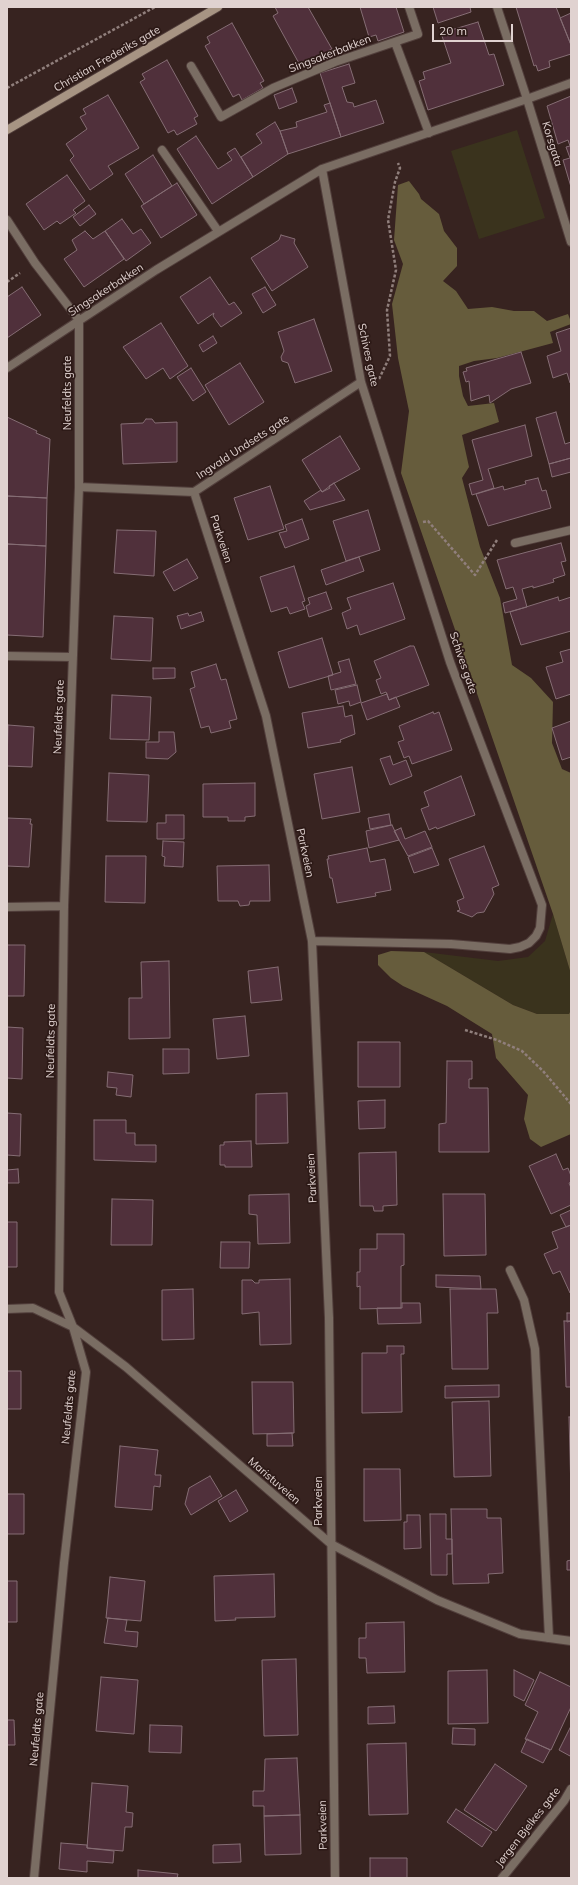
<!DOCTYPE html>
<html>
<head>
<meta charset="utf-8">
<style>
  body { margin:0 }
  #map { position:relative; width:578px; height:1885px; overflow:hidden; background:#372320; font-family:Mulish,sans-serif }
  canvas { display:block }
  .frame { position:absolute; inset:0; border:8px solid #e0d2d0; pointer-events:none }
  .scale { position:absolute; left:432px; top:24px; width:81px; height:18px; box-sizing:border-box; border:2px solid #e0d2d0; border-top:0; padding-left:5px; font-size:12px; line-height:14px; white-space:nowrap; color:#e0d2d0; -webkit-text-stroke:3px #2d1a17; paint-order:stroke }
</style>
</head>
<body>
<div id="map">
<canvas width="578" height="1885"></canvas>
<div class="frame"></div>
<div class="scale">20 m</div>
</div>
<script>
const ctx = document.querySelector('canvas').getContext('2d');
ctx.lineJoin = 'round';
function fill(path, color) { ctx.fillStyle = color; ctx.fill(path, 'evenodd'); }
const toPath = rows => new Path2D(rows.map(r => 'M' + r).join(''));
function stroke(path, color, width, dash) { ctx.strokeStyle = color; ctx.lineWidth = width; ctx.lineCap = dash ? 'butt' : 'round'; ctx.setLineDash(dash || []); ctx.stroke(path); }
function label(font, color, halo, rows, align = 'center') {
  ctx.font = font + ' Mulish,sans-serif'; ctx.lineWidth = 3.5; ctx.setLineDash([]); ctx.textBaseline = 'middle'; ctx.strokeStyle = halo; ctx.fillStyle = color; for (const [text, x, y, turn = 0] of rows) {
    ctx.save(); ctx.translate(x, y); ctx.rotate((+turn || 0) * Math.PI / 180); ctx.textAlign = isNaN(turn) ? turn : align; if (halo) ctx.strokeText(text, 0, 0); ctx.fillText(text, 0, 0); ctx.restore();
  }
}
const green = toPath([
  [517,130,545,218,479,239,451,151],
  [553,914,571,974,571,1010,569,1014,537,1014,513,1005,424,952,498,961,528,957,545,941]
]);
const forest = toPath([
  [409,181,419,194,421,199,439,214,444,231,457,248,457,266,443,281,456,291,468,309,492,307,514,311,534,311,547,321,568,314,571,322,571,324,550,332,553,343,497,358,474,361,459,366,459,376,463,396,468,406,494,403,499,422,462,435,469,467,462,478,480,547,500,598,512,665,531,678,553,702,552,743,562,769,571,773,571,974,553,914,401,473,409,411,398,358,392,304,403,264,394,240,398,185],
  [391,951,424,952,513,1005,537,1014,569,1014,571,1010,571,1134,541,1147,530,1139,524,1119,528,1095,496,1058,492,1034,447,1006,403,986,391,978,378,965,378,955]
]);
const building = toPath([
  [275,7,308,7,332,49,328,51,332,58,310,69,307,63,301,67,273,16,278,13,275,7],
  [360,7,396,7,404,32,378,41,376,35,369,37,360,7],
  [433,7,470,7,471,12,438,23,433,7],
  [516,7,556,7,571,45,571,54,549,61,550,67,538,71,536,65,534,66,516,7],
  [571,13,571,45,560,18,571,13],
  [478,22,489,55,494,54,504,85,428,110,419,81,425,79,423,72,451,63,441,33,478,22],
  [232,23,264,81,260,83,263,88,242,100,239,94,233,97,205,46,210,43,207,37,232,23],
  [167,60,198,116,194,118,197,124,177,135,174,130,168,133,140,82,145,79,142,74,167,60],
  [349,64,355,83,342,87,347,102,353,103,354,107,376,100,384,123,341,137,320,73,349,64],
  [292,88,297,102,279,109,274,95,292,88],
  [108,95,139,148,108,166,113,174,90,190,70,160,74,156,66,144,87,129,80,117,86,114,83,109,108,95],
  [571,96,571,187,563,160,570,158,566,147,570,146,568,140,558,144,547,106,571,96],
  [330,103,341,137,288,154,280,131,297,127,296,122,327,112,324,105,330,103],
  [275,122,280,131,288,154,253,177,241,157,262,143,256,134,275,122],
  [196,136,218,169,232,160,227,153,235,148,253,177,212,204,177,149,196,136],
  [153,155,172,186,144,204,125,174,153,155],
  [67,175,85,201,73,210,76,213,60,224,57,221,44,230,26,204,67,175],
  [177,183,197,215,161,238,141,206,177,183],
  [89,205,96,214,80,226,73,217,89,205],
  [122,219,133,234,141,229,151,243,126,261,105,231,122,219],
  [85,231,93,239,105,231,124,259,84,287,64,259,77,250,72,240,85,231],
  [281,235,295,239,294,243,308,267,272,291,251,258,279,240,281,235],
  [210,277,229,305,234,302,242,313,221,327,213,316,214,313,198,324,180,297,210,277],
  [22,287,41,315,7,338,7,297,22,287],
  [265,287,276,305,263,313,252,294,265,287],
  [314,319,332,371,295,383,288,363,282,361,281,357,284,351,278,332,314,319],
  [161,323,188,366,170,379,163,368,146,379,123,347,161,323],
  [571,328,571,383,570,383,567,373,553,378,547,356,561,351,556,333,571,328],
  [213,336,217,343,203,352,199,345,213,336],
  [521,352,531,383,511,389,490,403,489,395,471,401,469,381,466,382,463,372,467,371,466,368,521,352],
  [240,363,264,402,229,425,205,385,240,363],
  [191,368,206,392,193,401,177,377,191,368],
  [556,412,565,444,571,442,571,458,549,464,536,418,556,412],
  [7,417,37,431,36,433,50,439,47,498,7,496,7,417],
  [146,419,152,419,155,423,177,422,177,462,123,464,121,424,143,423,146,419],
  [525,425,532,456,488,469,494,488,472,495,469,484,483,480,472,440,525,425],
  [340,436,360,469,329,486,330,488,322,492,302,460,340,436],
  [571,458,571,472,552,477,549,464,571,458],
  [538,478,542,491,546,490,551,508,488,526,476,494,503,486,504,490,526,484,525,481,538,478],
  [334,483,345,500,310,510,304,501,321,490,322,492,334,483],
  [270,486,284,529,248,540,234,498,270,486],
  [7,496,47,498,46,546,7,544,7,496],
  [368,510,380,550,346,561,333,521,368,510],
  [302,519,309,539,285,548,279,533,287,531,285,525,302,519],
  [117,530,156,531,154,576,114,573,117,530],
  [561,543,566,561,561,562,565,575,553,579,554,582,533,588,533,586,522,589,527,607,505,613,503,603,517,599,513,587,506,589,497,560,561,543],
  [7,544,46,546,43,637,7,635,7,544],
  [359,557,364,571,326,585,321,570,359,557],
  [187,559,198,578,174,591,163,572,187,559],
  [294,566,305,601,302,602,305,609,290,614,287,607,271,612,260,577,294,566],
  [393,583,405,619,360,635,357,625,347,629,342,613,351,609,347,598,393,583],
  [326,592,332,609,309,617,306,606,310,604,308,598,326,592],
  [558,597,559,601,571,597,571,631,521,645,510,612,558,597],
  [201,612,204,621,181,629,177,616,188,613,189,616,201,612],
  [114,616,153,618,151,661,111,659,114,616],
  [322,638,333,675,289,688,278,652,322,638],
  [410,646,414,646,429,685,389,700,386,692,381,694,376,680,381,678,374,661,410,646],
  [571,649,571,694,556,699,546,667,563,662,560,652,571,649],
  [349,659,356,684,331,690,328,676,341,672,338,662,349,659],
  [216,664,221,680,226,679,237,719,229,721,231,728,211,733,209,726,201,728,190,689,195,687,191,672,216,664],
  [153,668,175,668,175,678,153,679,153,668],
  [357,685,361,702,350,706,349,701,338,704,335,690,357,685],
  [387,694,389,700,396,697,400,707,367,720,361,703,387,694],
  [112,695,151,697,149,740,110,739,112,695],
  [343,706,345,717,352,715,355,734,340,740,341,742,308,748,302,713,343,706],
  [433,712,434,714,439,712,452,750,412,764,409,756,404,758,398,742,404,740,399,726,433,712],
  [571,721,571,757,562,760,552,728,571,721],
  [8,725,34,727,32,767,7,766,8,725],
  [159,732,174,732,176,752,168,759,146,758,146,742,159,742,159,732],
  [390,756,393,765,406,760,412,776,390,785,380,759,390,756],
  [352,767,360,812,322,819,314,774,352,767],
  [109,773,149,775,147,822,107,821,109,773],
  [461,776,475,815,437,829,436,827,429,830,421,809,429,806,424,792,461,776],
  [255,783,255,816,245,817,245,821,228,821,228,817,203,817,203,784,255,783],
  [389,814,391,825,370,829,368,818,389,814],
  [166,815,184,815,184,839,157,839,157,823,166,823,166,815],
  [7,818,31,819,30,824,32,824,29,867,7,866,7,818],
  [392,825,399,840,369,848,366,831,392,825],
  [401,828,405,839,425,831,432,847,408,856,394,831,401,828],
  [163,841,184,842,183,867,164,866,165,857,162,856,163,841],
  [484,846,499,885,492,888,494,894,484,912,477,913,472,917,457,911,460,910,457,901,464,898,449,859,484,846],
  [367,848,370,862,385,859,391,890,375,893,376,896,337,903,332,878,330,878,327,859,329,859,328,856,367,848],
  [432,848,439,865,414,873,408,857,432,848],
  [106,856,146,856,145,903,105,902,106,856],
  [269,865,270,901,250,901,249,905,240,906,238,901,218,901,217,866,269,865],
  [7,945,25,945,24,996,7,996,7,945],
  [169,961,170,1038,129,1039,129,998,142,998,141,962,169,961],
  [278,967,282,1000,251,1003,248,971,278,967],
  [245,1016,249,1056,217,1059,213,1019,245,1016],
  [7,1027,23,1028,22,1079,7,1078,7,1027],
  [358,1042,400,1042,400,1087,358,1087,358,1042],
  [163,1049,189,1049,189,1073,163,1074,163,1049],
  [447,1061,472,1061,472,1079,469,1079,469,1088,488,1088,489,1152,439,1152,439,1124,446,1123,447,1061],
  [108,1072,133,1075,131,1097,116,1095,117,1088,107,1087,108,1072],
  [287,1093,288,1143,256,1144,256,1094,287,1093],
  [385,1100,385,1128,359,1129,358,1101,385,1100],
  [7,1113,21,1114,20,1156,7,1155,7,1113],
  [94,1120,126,1120,126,1133,135,1133,135,1145,156,1145,156,1162,94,1160,94,1120],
  [251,1141,252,1167,225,1167,225,1165,220,1165,220,1145,224,1145,224,1142,251,1141],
  [396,1152,397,1205,383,1206,383,1211,374,1211,373,1206,360,1206,359,1153,396,1152],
  [556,1154,563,1170,568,1168,571,1176,571,1182,569,1183,571,1188,571,1205,551,1214,529,1166,556,1154],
  [18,1169,19,1183,7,1183,7,1170,18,1169],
  [289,1194,290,1243,258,1244,257,1215,249,1214,249,1195,289,1194],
  [443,1194,485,1194,486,1255,444,1256,443,1194],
  [112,1199,153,1200,152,1245,111,1245,112,1199],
  [571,1210,571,1225,566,1227,560,1215,571,1210],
  [7,1222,17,1222,17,1267,7,1267,7,1222],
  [571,1225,571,1293,570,1293,560,1271,553,1274,544,1254,558,1248,552,1232,571,1225],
  [377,1234,404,1234,404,1265,401,1266,401,1308,360,1309,360,1286,357,1287,357,1272,360,1272,360,1249,377,1249,377,1234],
  [221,1242,250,1242,249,1268,220,1268,221,1242],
  [436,1275,480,1276,481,1289,436,1287,436,1275],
  [290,1279,291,1344,260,1345,259,1312,242,1314,242,1280,252,1280,255,1283,259,1283,259,1280,290,1279],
  [193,1289,194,1339,162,1340,162,1290,193,1289],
  [450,1289,496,1289,498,1313,487,1313,488,1369,452,1369,450,1289],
  [402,1303,420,1303,421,1323,378,1324,377,1308,402,1308,402,1303],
  [567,1313,571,1313,571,1321,567,1322,567,1313],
  [564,1321,571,1321,571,1387,566,1387,564,1321],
  [387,1346,404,1346,404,1354,401,1354,402,1412,362,1413,362,1353,387,1353,387,1346],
  [7,1371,21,1371,21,1409,7,1409,7,1371],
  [252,1382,293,1382,294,1433,253,1434,252,1382],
  [499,1385,499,1397,445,1398,445,1386,499,1385],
  [489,1401,491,1476,454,1477,452,1402,489,1401],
  [569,1417,571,1417,571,1493,569,1417],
  [292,1433,293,1446,267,1446,267,1434,292,1433],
  [120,1446,158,1450,155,1475,161,1475,160,1487,154,1486,152,1510,115,1507,120,1446],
  [364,1469,400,1469,401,1520,364,1521,364,1469],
  [210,1476,222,1496,191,1515,185,1504,189,1488,210,1476],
  [236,1490,248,1511,230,1522,218,1501,236,1490],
  [7,1494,24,1494,24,1534,7,1534,7,1494],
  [451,1509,487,1509,487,1518,501,1518,503,1573,488,1574,489,1583,453,1584,451,1509],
  [430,1514,446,1514,446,1539,452,1539,452,1554,447,1554,447,1575,431,1575,430,1514],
  [407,1515,420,1515,421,1548,404,1549,404,1522,407,1522,407,1515],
  [571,1560,571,1570,567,1570,567,1561,571,1560],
  [274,1574,275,1617,235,1618,236,1620,215,1621,214,1576,274,1574],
  [110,1577,145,1581,141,1621,106,1618,110,1577],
  [7,1581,17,1581,17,1622,7,1622,7,1581],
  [108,1618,127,1620,125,1631,138,1632,137,1647,104,1643,108,1618],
  [404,1622,405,1672,367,1673,366,1658,359,1658,359,1638,366,1638,366,1623,404,1622],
  [296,1659,298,1735,264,1736,262,1660,296,1659],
  [487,1670,488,1723,448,1724,448,1671,487,1670],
  [514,1670,534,1680,524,1701,514,1696,514,1670],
  [540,1672,571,1687,571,1707,551,1750,525,1739,538,1712,525,1705,540,1672],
  [101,1677,138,1680,134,1734,96,1731,101,1677],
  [394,1706,395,1723,368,1724,368,1707,394,1706],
  [7,1720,14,1720,15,1745,7,1745,7,1720],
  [150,1725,182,1726,181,1753,149,1752,150,1725],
  [571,1726,571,1753,570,1756,559,1750,571,1726],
  [453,1728,475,1729,475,1745,452,1744,453,1728],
  [527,1739,550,1750,543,1763,521,1752,527,1739],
  [406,1743,408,1814,369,1815,367,1744,406,1743],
  [297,1758,300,1815,264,1816,264,1806,253,1806,253,1791,264,1791,265,1759,297,1758],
  [495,1764,527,1786,496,1831,464,1810,495,1764],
  [92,1783,128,1786,126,1812,133,1813,132,1827,125,1827,123,1851,87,1848,92,1783],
  [456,1809,492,1832,482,1847,447,1822,456,1809],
  [300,1815,301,1854,265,1855,264,1816,300,1815],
  [61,1843,87,1845,87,1848,114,1851,113,1863,87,1861,87,1872,59,1869,61,1843],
  [240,1844,241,1862,213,1863,213,1845,240,1844],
  [370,1858,407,1858,407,1878,370,1878,370,1858],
  [138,1870,178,1874,177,1878,138,1878,138,1870]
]);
const path = toPath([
  [7,88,155,7],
  [7,282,20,273],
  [379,379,390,356,387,310,396,270,388,220,395,182,400,168,398,163],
  [423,522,428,521,475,575,497,540],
  [465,1030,497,1040,522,1051,543,1071,571,1104]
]);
const service = toPath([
  [395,42,429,133],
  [191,66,221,117,273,88,335,62,418,34,409,7],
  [162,150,218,231],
  [515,543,571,530],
  [510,1270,524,1300,535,1349,549,1638]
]);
const minor = toPath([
  [497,7,527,99,571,83],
  [7,220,35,263,79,320,79,487,64,906,59,1292,73,1327,86,1372,64,1563,34,1878],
  [7,368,156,270,322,169,527,99,571,242],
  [79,487,194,492,361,382],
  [194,492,266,716,312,941,329,1318,335,1878],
  [7,656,72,657],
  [7,907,64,906],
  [312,941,451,944,510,949,520,947,529,943,536,936,540,928,542,905,450,662,361,382,322,169],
  [7,1309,33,1308,73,1327,126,1367,331,1544,437,1600,520,1634,571,1641],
  [502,1878,564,1801,571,1789]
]);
const secondary = toPath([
  [7,130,218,7]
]);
const streetNames = [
  ["Singsakerbakken",330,54,-21],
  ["Christian Frederiks gate",107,59,-30],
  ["Korsgata",552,144,73],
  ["Singsakerbakken",106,290,-33],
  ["Schives gate",368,355,78],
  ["Neufeldts gate",68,393,-90],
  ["Ingvald Undsets gate",243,447,-33],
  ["Parkveien",221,539,72],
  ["Schives gate",463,663,71],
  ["Neufeldts gate",59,717,-88],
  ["Parkveien",305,853,78],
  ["Neufeldts gate",51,1041,-89],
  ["Parkveien",312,1178,-93],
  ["Neufeldts gate",69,1407,-85],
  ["Maristuveien",274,1481,41],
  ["Parkveien",319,1501,-90],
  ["Neufeldts gate",37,1729,-85],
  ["Parkveien",323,1825,-91],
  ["Jørgen Bjelkes gate",528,1827,-52]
];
fill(green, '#3a331d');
fill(forest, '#665c3c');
fill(building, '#50303b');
stroke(building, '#856d74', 1);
stroke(service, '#523f3c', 10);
stroke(minor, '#523f3c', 10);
stroke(secondary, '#523f3c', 10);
stroke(path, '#907f7c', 2.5, [3, 2]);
stroke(service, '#7a6d63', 8);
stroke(minor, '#7a6d63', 8);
stroke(secondary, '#a79483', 8);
label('11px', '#e0d2d0', '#2d1a17', streetNames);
</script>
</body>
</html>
